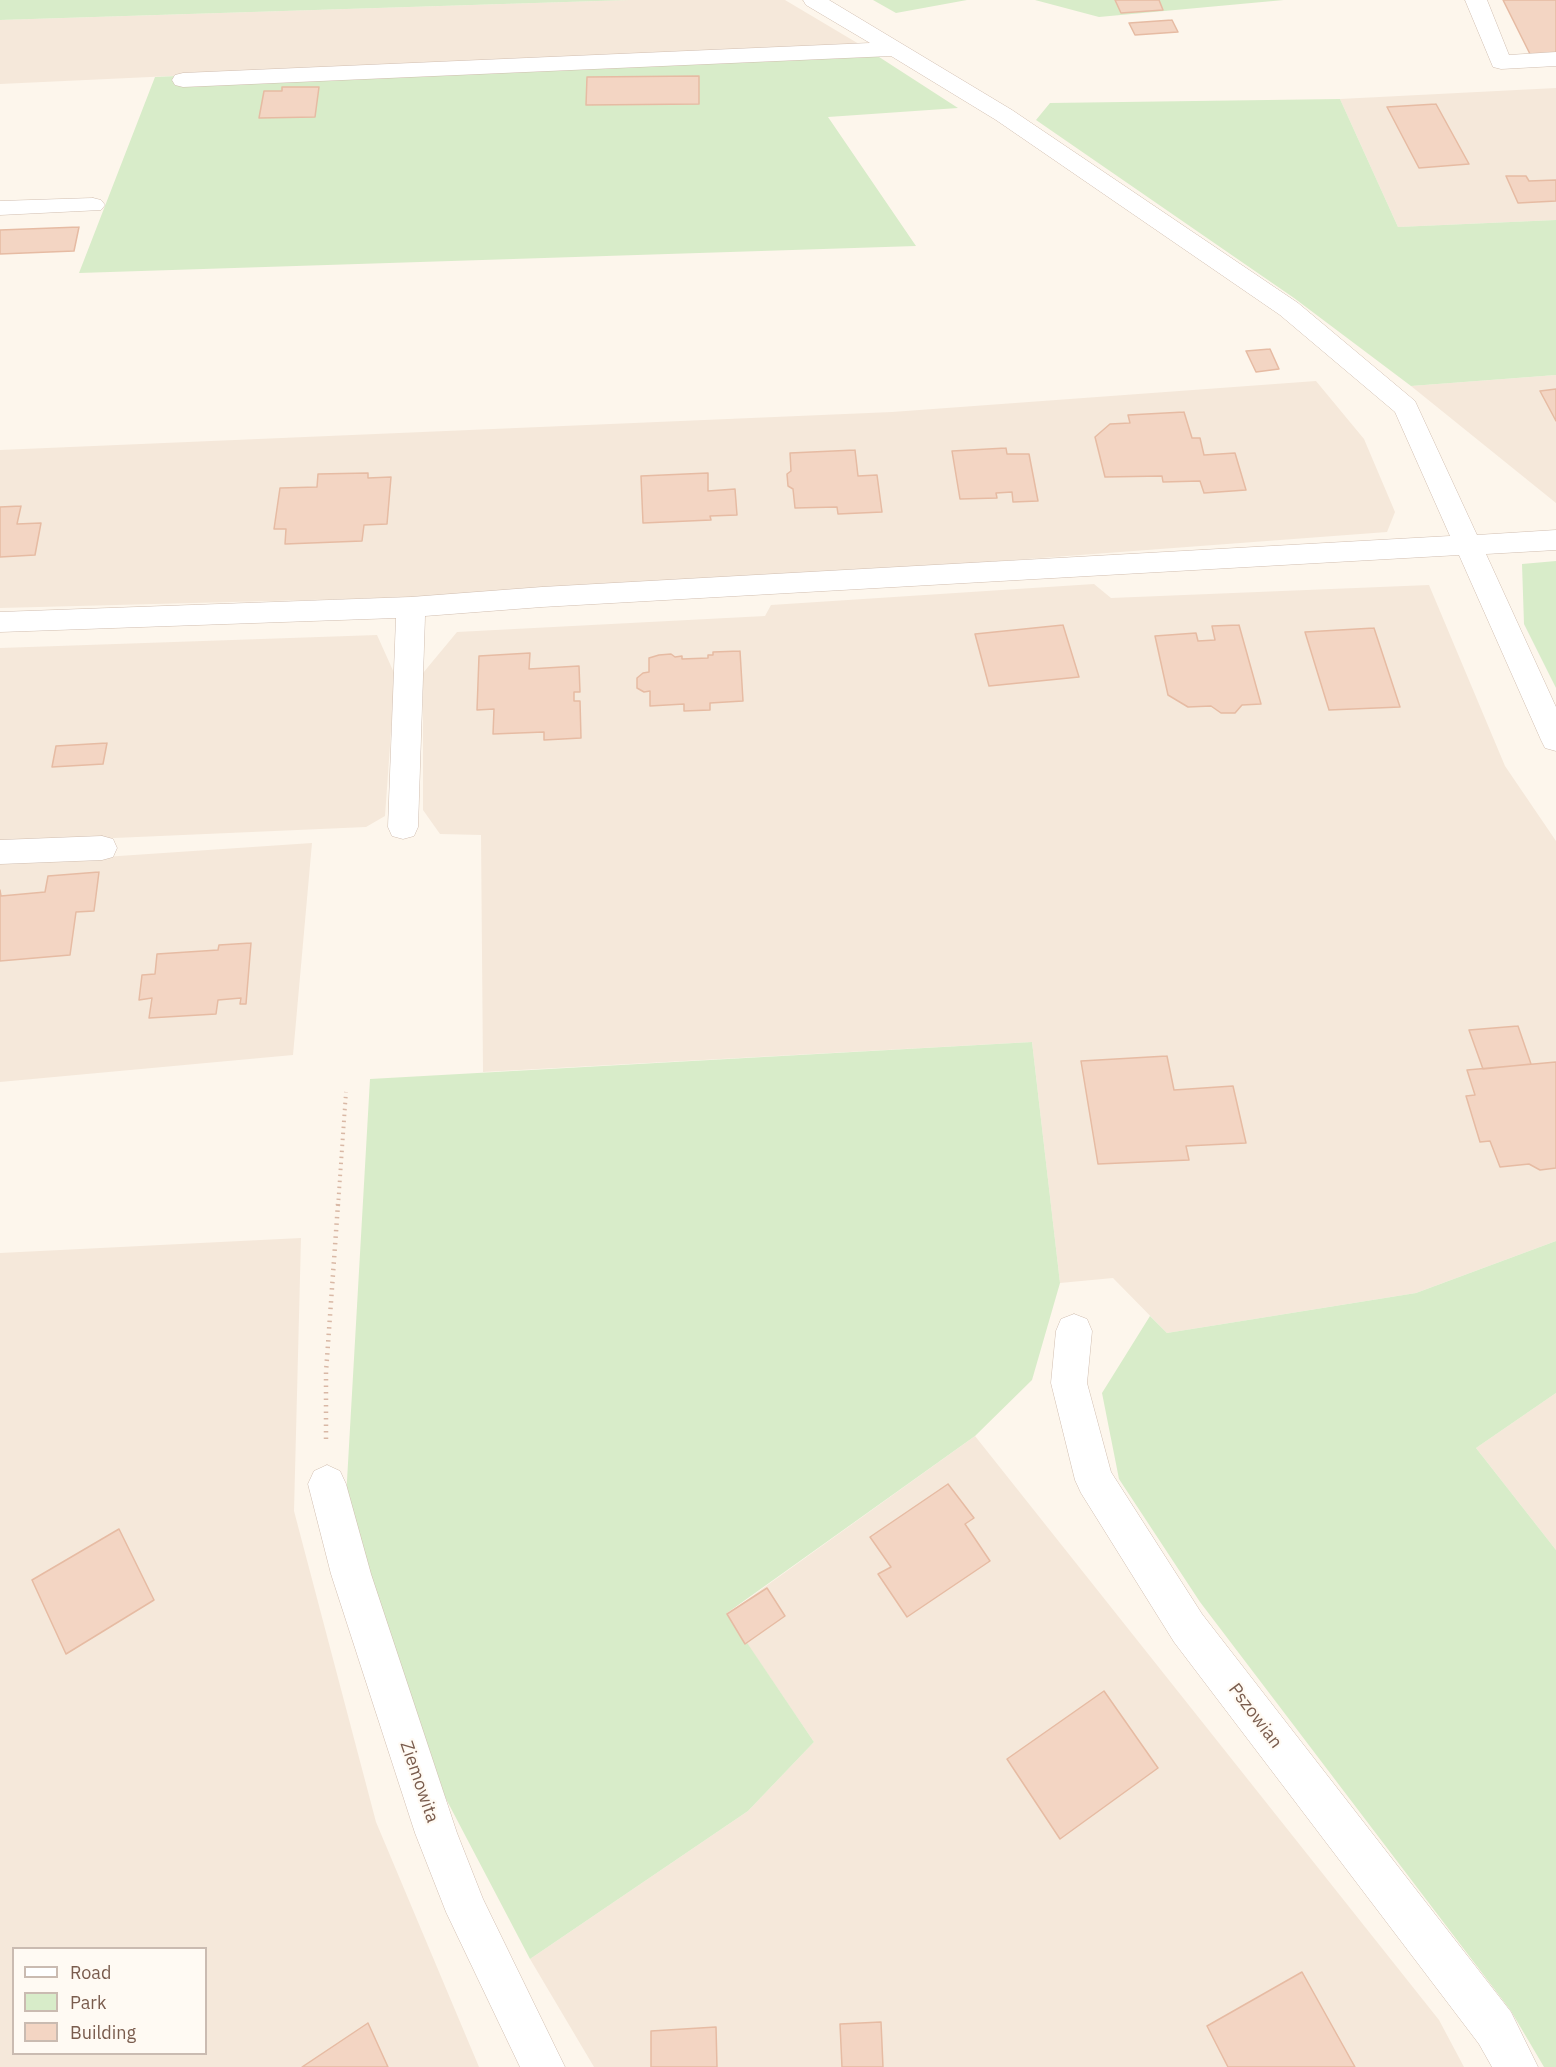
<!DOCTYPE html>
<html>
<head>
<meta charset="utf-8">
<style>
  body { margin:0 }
  #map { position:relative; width:1556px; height:2067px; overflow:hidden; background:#fdf6ec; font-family:"IBM Plex Sans",sans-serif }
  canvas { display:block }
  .legend { position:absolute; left:12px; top:1947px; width:195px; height:108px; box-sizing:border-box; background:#fffaf3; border:2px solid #cabbb1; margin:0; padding:8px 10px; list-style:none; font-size:18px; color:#7a5c4d }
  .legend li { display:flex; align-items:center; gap:12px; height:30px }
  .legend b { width:30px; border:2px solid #cabbb1 }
</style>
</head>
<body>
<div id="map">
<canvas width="1556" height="2067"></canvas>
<ul class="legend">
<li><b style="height:8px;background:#fff"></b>Road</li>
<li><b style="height:16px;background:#d8ecc9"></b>Park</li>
<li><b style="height:16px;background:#f3d5c3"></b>Building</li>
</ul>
</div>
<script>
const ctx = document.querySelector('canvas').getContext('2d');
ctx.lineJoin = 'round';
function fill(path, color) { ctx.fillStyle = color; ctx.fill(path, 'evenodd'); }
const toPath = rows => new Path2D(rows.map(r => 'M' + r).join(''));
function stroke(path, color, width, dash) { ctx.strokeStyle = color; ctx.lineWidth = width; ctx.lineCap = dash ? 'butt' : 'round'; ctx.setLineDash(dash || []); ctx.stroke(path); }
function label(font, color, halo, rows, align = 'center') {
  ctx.font = font + ' "IBM Plex Sans",sans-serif'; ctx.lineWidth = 4.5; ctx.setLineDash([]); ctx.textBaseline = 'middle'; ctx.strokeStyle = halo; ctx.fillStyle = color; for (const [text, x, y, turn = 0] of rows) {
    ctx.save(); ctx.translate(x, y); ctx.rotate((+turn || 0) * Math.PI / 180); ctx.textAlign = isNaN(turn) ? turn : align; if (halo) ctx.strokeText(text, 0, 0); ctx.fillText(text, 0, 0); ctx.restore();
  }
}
const residential = toPath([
  [629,0,785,0,859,44,0,84,0,20],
  [1556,88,1556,220,1398,227,1340,99],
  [1556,375,1556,503,1411,386],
  [1316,381,1364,439,1395,512,1387,532,907,568,464,596,0,608,0,450,892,412],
  [1094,584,1111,598,1429,585,1505,766,1556,841,1556,1241,1416,1293,1167,1333,1113,1278,1060,1283,1032,1042,483,1072,481,835,440,834,423,810,423,673,457,632,765,616,771,605],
  [377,635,395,675,385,816,366,827,0,843,0,648],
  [312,843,293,1055,0,1082,0,864],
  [301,1238,294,1511,376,1822,479,2067,0,2067,0,1253],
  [14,1948,206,1948,206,2054,14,2054],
  [1556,1393,1556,1550,1476,1448],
  [975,1436,1439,2020,1464,2067,594,2067,530,1959,748,1811,814,1742,727,1614]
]);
const green = toPath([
  [0,0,629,0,0,20],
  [873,0,967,0,896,13],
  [1035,0,1284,0,1099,17],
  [859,44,958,108,828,117,916,246,79,273,155,77],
  [1340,99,1398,227,1556,220,1556,375,1411,386,1294,298,1036,120,1050,103],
  [1556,561,1556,688,1524,624,1522,564],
  [1032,1042,1060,1283,1032,1380,975,1436,727,1613,814,1742,748,1811,530,1959,434,1776,346,1498,370,1079],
  [1556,1241,1556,1393,1476,1448,1556,1550,1556,2067,1544,2067,1511,2011,1200,1602,1119,1479,1102,1393,1150,1316,1167,1333,1416,1293]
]);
const building = toPath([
  [1115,0,1159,0,1163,10,1121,13,1115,0],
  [1503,0,1556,0,1556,54,1530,54,1503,0],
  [1172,20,1178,32,1135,35,1129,23,1172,20],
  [699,76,699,104,586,105,587,77,699,76],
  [282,87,319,87,315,117,259,118,264,91,282,91,282,87],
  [1436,104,1469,164,1419,168,1387,107,1436,104],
  [1506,176,1526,176,1529,181,1556,180,1556,201,1518,203,1506,176],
  [79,227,74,251,0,254,0,230,79,227],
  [1270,349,1279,369,1256,372,1246,351,1270,349],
  [1556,389,1556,421,1540,391,1556,389],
  [1184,412,1192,438,1200,438,1204,455,1235,453,1246,490,1204,493,1200,481,1163,482,1162,476,1105,477,1095,437,1110,424,1130,423,1128,415,1184,412],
  [1006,448,1007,454,1029,454,1038,501,1013,502,1012,492,996,493,997,498,960,499,952,451,1006,448],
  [855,450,858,476,877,475,882,512,838,514,837,507,795,508,793,489,788,486,787,474,791,471,790,453,855,450],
  [368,473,368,478,391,477,387,524,364,525,362,541,285,544,286,529,274,529,280,488,317,487,318,474,368,473],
  [708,473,708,491,735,489,737,515,710,516,711,520,643,523,641,476,708,473],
  [21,506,17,524,41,523,35,555,0,557,0,507,21,506],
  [1063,625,1079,677,989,686,975,634,1063,625],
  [1239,625,1261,704,1242,705,1235,713,1221,713,1211,706,1188,707,1168,695,1155,636,1196,633,1198,641,1215,640,1212,626,1239,625],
  [1374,628,1400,707,1329,710,1305,632,1374,628],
  [740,651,743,701,710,703,710,710,684,711,684,704,650,706,650,691,644,692,637,688,637,678,643,673,649,672,649,658,659,655,671,654,675,657,682,656,682,659,708,658,708,655,713,655,713,652,740,651],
  [530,653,529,669,579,666,580,692,574,692,574,701,580,701,581,738,544,740,544,732,493,734,494,709,477,710,479,656,530,653],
  [107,743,103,764,52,767,56,746,107,743],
  [99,872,94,911,76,912,70,955,0,961,0,890,1,896,45,892,48,876,99,872],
  [251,943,246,1004,240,1004,241,998,218,1000,216,1014,149,1018,152,998,139,1000,142,975,155,974,157,954,218,950,219,945,251,943],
  [1518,1026,1531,1064,1483,1069,1469,1030,1518,1026],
  [1167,1056,1174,1090,1233,1086,1246,1143,1186,1146,1189,1160,1098,1164,1081,1061,1167,1056],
  [1556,1062,1556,1168,1540,1170,1529,1164,1500,1167,1490,1141,1480,1142,1466,1096,1475,1095,1467,1070,1556,1062],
  [948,1484,974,1518,965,1524,990,1561,907,1617,878,1574,891,1567,870,1537,948,1484],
  [119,1529,154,1600,66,1654,32,1580,119,1529],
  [767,1588,785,1616,745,1644,727,1614,767,1588],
  [1104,1691,1158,1768,1060,1839,1007,1759,1104,1691],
  [1302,1972,1355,2067,1228,2067,1207,2026,1302,1972],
  [881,2022,883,2067,842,2067,840,2024,881,2022],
  [368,2023,388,2067,302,2067,368,2023],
  [716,2027,717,2067,651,2067,651,2031,716,2027]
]);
const pathFar1 = toPath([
  [338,1206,346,1092]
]);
const path = toPath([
  [326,1439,326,1372,338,1204]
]);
const minor = toPath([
  [803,0,829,0,1012,110,1298,303,1415,401,1477,535,1556,530,1556,550,1486,554,1556,707,1556,751,1545,748,1541,740,1459,555,542,607,425,616,418,827,414,836,403,839,392,836,388,827,396,618,0,632,0,612,411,597,542,587,1450,536,1395,412,1280,315,996,120,891,56,183,87,175,85,172,80,175,75,183,73,870,43,806,5,803,0],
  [1465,0,1487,0,1509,55,1556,52,1556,66,1501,69,1493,67,1465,0],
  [93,198,101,200,105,205,101,210,0,215,0,201,93,198],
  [102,836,113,839,117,848,113,857,102,860,0,864,0,840,102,836],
  [1074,1314,1087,1319,1092,1331,1087,1383,1111,1472,1202,1614,1511,2012,1538,2067,1492,2067,1479,2044,1174,1642,1081,1493,1075,1480,1051,1383,1056,1331,1061,1319,1074,1314],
  [327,1465,340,1471,346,1484,371,1574,457,1833,483,1899,565,2067,520,2067,446,1912,415,1833,331,1574,308,1484,314,1471,327,1465]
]);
const nearStreetnames = [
  ["Pszowian",1255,1716,53],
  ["Ziemowita",419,1782,71]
];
fill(residential, '#f5e8da');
fill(green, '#d8ecc9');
fill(building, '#f3d5c3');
stroke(building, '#e6bba3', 1.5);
stroke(minor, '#d1beb0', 1);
stroke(pathFar1, '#d9b8a5', 4, [1.5, 4.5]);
stroke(path, '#d9b8a5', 4.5, [1.5, 5]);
fill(minor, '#fff');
label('18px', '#7a5c4d', '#fffaf3', nearStreetnames);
</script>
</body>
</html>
